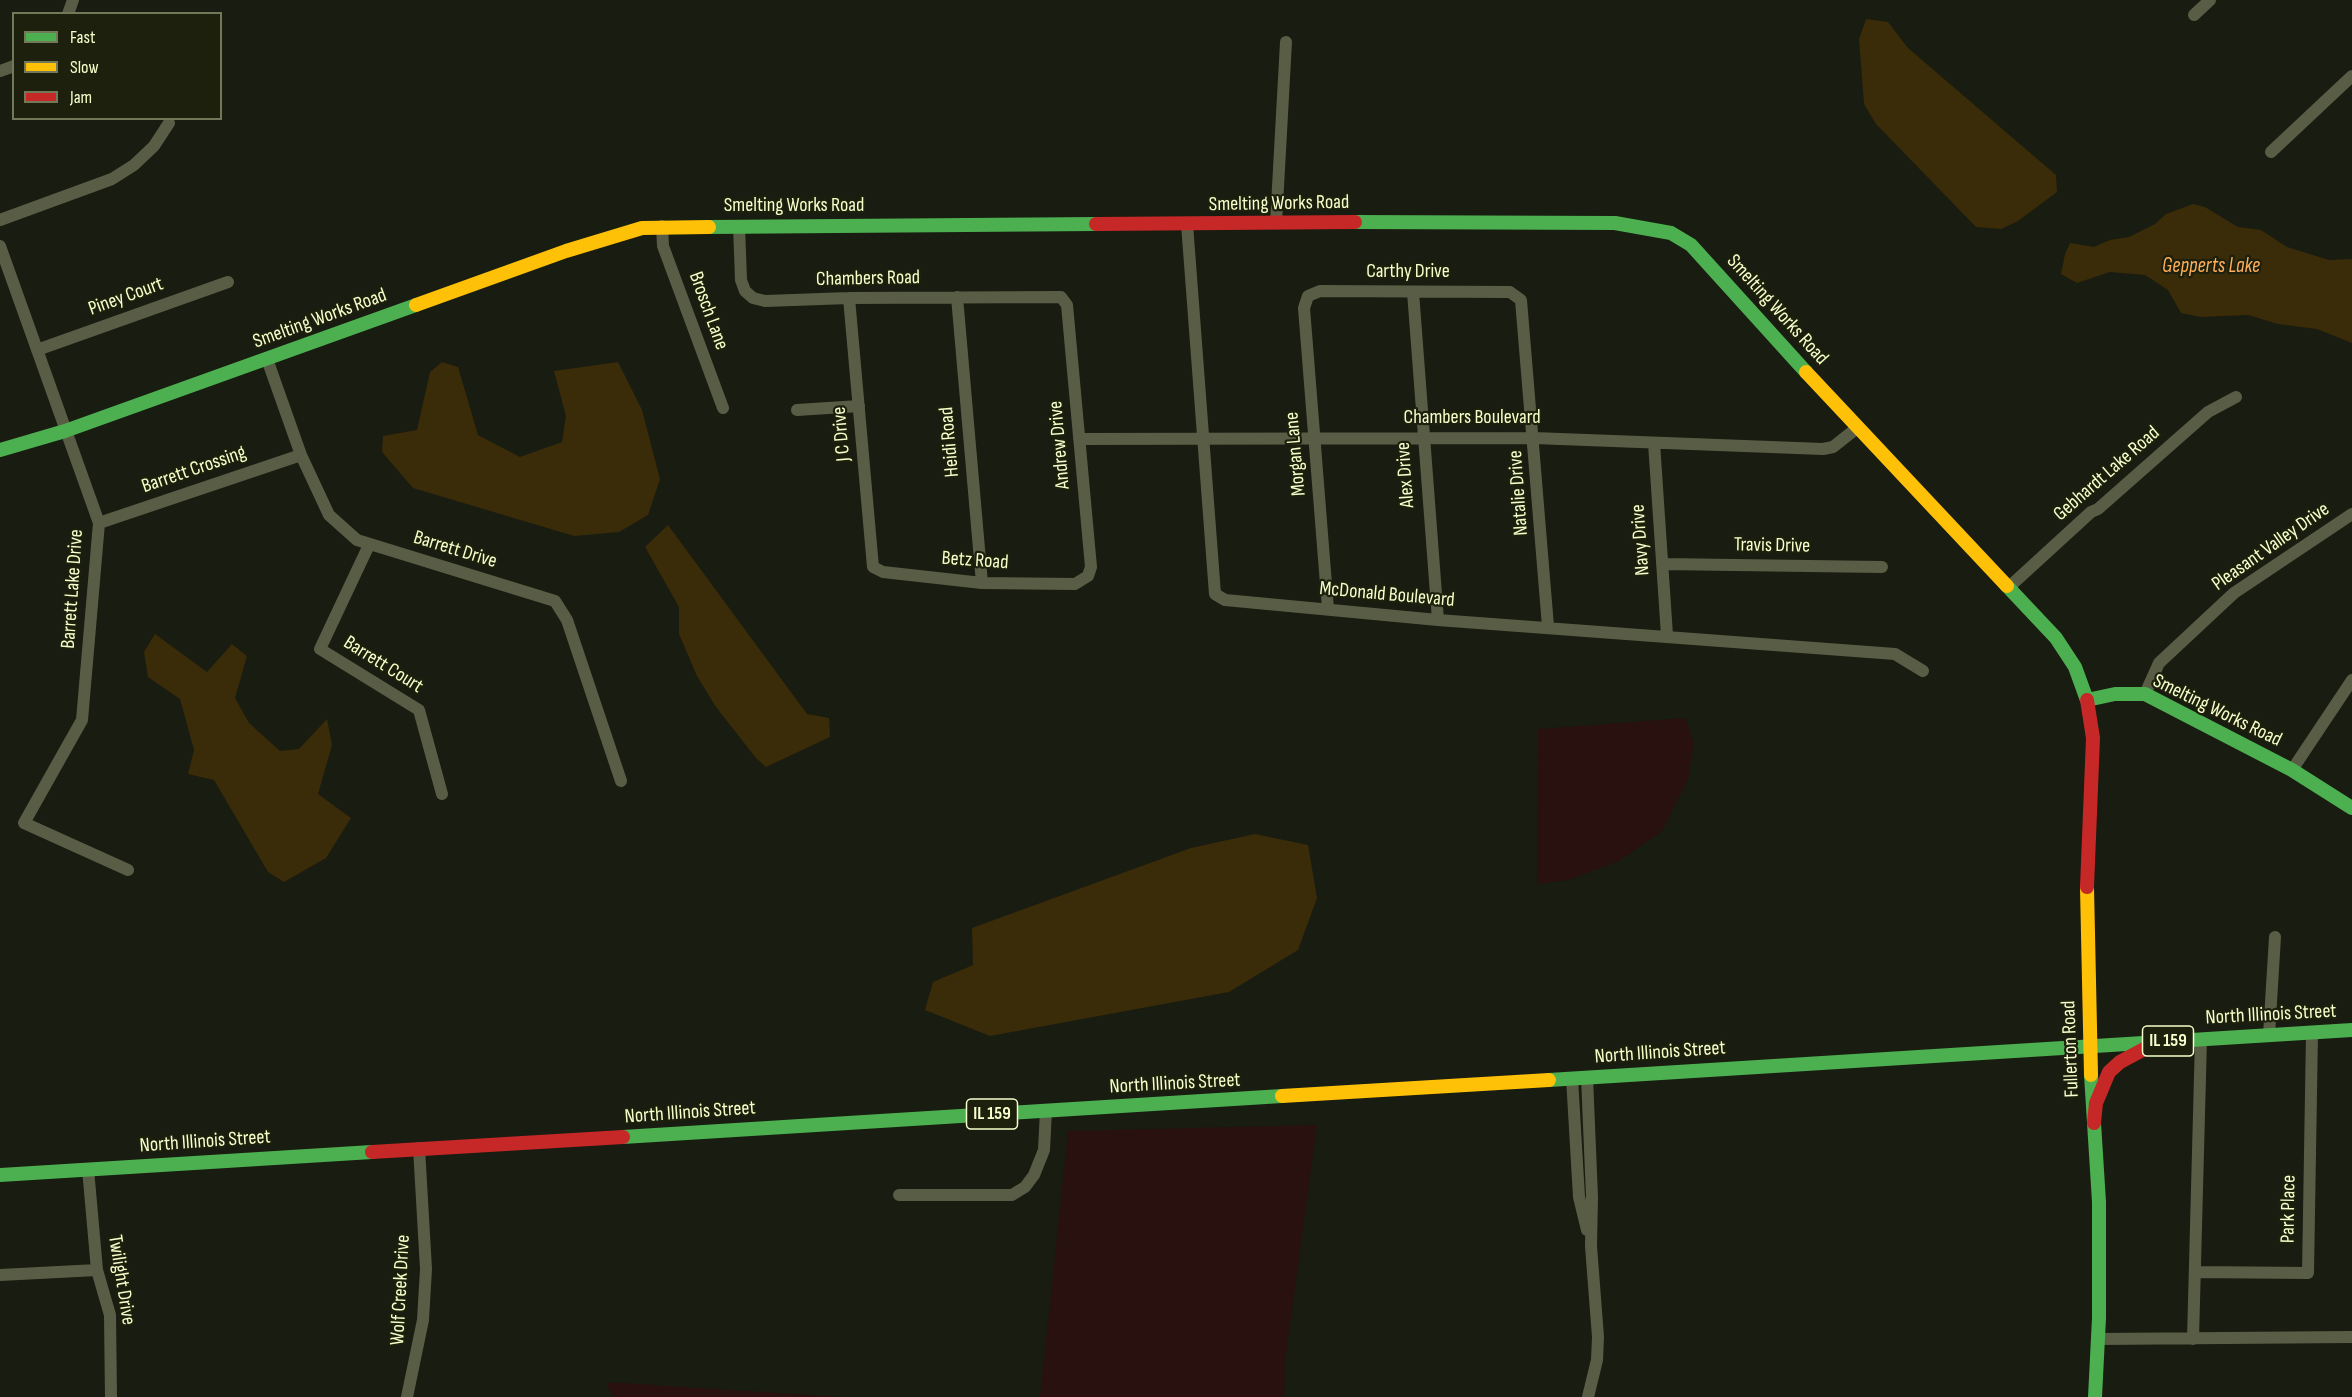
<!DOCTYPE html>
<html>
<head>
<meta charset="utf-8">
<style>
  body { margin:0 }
  #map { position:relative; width:2352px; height:1397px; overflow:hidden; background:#191c10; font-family:"Sofia Sans Condensed",sans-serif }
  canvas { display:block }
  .legend { position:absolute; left:12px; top:12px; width:210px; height:108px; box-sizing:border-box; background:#1c200c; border:2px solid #737958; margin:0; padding:8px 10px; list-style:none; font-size:18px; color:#f6ffcb }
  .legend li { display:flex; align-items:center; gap:12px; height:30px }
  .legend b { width:30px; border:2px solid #737958 }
</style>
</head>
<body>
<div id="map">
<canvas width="2352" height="1397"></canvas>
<ul class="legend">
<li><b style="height:8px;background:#4caf50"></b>Fast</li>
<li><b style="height:8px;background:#ffc107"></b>Slow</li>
<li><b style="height:8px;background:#c62828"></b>Jam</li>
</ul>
</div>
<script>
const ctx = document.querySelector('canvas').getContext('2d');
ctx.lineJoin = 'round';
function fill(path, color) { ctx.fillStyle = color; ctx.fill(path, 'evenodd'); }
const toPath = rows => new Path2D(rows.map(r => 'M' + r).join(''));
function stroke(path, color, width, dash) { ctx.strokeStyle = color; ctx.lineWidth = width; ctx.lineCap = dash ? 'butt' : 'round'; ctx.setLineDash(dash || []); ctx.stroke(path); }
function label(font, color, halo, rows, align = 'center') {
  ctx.font = font + ' "Sofia Sans Condensed",sans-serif'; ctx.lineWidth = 4.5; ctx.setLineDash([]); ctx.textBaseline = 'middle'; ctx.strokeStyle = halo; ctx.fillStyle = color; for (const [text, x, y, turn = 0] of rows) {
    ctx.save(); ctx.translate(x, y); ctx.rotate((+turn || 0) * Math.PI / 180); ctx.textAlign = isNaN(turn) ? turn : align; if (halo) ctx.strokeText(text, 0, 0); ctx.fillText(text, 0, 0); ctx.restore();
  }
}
const green = toPath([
  [1685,718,1694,742,1688,779,1662,831,1619,861,1568,880,1537,884,1538,729],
  [1317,1125,1286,1354,1284,1397,1040,1397,1068,1131],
  [606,1382,841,1397,613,1397]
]);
const water = toPath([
  [1866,19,1888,22,1908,48,2056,175,2057,192,2018,221,2001,229,1976,227,1876,124,1864,104,1859,39],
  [2193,204,2205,207,2238,227,2261,230,2287,247,2329,260,2352,259,2352,343,2317,329,2278,324,2248,315,2201,317,2181,313,2168,290,2145,275,2110,272,2077,283,2061,274,2065,254,2070,243,2094,247,2110,240,2129,237,2155,224,2166,214],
  [442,362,458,367,478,435,520,457,562,442,566,416,554,371,618,362,642,410,660,479,648,515,619,532,574,536,413,488,382,452,383,436,417,430,430,372],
  [668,525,807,714,829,718,830,737,766,767,756,758,716,707,697,676,679,634,679,607,645,547],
  [155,634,207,672,232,644,247,656,235,698,249,723,280,751,299,749,327,719,332,745,318,794,351,818,326,858,284,882,268,872,214,780,188,774,194,750,180,699,148,677,144,652],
  [1255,834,1308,845,1317,898,1298,950,1229,992,990,1036,925,1010,933,982,973,965,972,928,1191,848]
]);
const street = toPath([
  [68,14,73,0],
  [2194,15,2210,0],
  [0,71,14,66],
  [2271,152,2352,76],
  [0,220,112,179,134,165,154,146,169,123],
  [1276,223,1286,42],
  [1187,224,1215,594,1225,600,1438,620,1895,654,1923,671],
  [662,226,663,246,723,408],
  [739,226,741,280,745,291,753,298,765,301,849,298,1061,297,1067,305,1091,567,1088,576,1075,584,982,583,883,572,873,567,849,298],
  [0,246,99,523,82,720,24,823,128,870],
  [1413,292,1438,620],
  [957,297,982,583],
  [37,350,228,282],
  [267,359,301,455,329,515,357,540,555,601,567,620,621,781],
  [797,410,859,406],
  [1079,439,1534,438,1823,449,1833,447,1857,428],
  [1654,443,1667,635],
  [99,523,301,455],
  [369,545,320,649,419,710,442,794],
  [1662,564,1882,567],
  [2008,588,2091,512,2098,509,2208,412,2236,397],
  [1328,609,1304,308,1308,296,1320,291,1510,292,1521,300,1548,626],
  [2145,694,2159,663,2234,593,2352,514],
  [2292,770,2352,680],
  [2269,1035,2275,937],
  [1587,1077,1592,1197,1591,1246,1598,1337,1597,1360,1588,1397],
  [1572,1078,1579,1197,1587,1230],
  [88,1169,97,1270,110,1315,111,1397],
  [899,1195,1012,1195,1025,1187,1034,1175,1044,1150,1046,1110],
  [2195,1272,2308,1273,2312,1033],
  [0,1275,97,1270],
  [2098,1339,2352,1337],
  [2193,1339,2201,1039],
  [407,1397,423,1320,426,1269,419,1148]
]);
const fast = toPath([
  [1355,222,1615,223,1671,233,1691,245,1806,372],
  [709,227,1096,224],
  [0,450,65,431,416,305],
  [2007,586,2056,638,2075,667,2087,700,2115,694,2145,694,2292,770,2352,808],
  [2091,1075,2099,1202,2099,1318,2095,1397],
  [1549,1080,2352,1030],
  [623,1137,1282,1096],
  [0,1175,372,1152]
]);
const slow = toPath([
  [416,305,566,251,642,228,709,227],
  [1806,372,2007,586],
  [2087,887,2091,1075],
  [1282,1096,1549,1080]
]);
const jam = toPath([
  [1096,224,1355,222],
  [2087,700,2093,738,2087,887],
  [2094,1123,2096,1103,2109,1072,2120,1062,2150,1046],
  [372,1152,623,1137]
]);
const shields = [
  [2168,1041,51],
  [992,1114,51]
];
const shieldNames = [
  ["IL 159",2168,1041],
  ["IL 159",992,1114]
];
const streetNames = [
  ["Smelting Works Road",1279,204,-1],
  ["Smelting Works Road",794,206],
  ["Carthy Drive",1408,272],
  ["Chambers Road",868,279,-1],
  ["Piney Court",126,297,-20],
  ["Smelting Works Road",1777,310,48],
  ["Brosch Lane",708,311,70],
  ["Smelting Works Road",320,319,-20],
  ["Chambers Boulevard",1472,418],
  ["J C Drive",842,434,-95],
  ["Heidi Road",950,442,-95],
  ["Andrew Drive",1060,445,-95],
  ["Morgan Lane",1296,454,-95],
  ["Barrett Crossing",194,470,-19],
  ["Gebhardt Lake Road",2107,474,-41],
  ["Alex Drive",1406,475,-94],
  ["Natalie Drive",1519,493,-94],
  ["Navy Drive",1641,540,-94],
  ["Travis Drive",1772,546,1],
  ["Pleasant Valley Drive",2271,547,-35],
  ["Barrett Drive",455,550,17],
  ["Betz Road",975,561,4],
  ["Barrett Lake Drive",73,589,-86],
  ["McDonald Boulevard",1387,595,5],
  ["Barrett Court",383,665,32],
  ["Smelting Works Road",2217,711,26],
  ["North Illinois Street",2271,1015,-3],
  ["Fullerton Road",2071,1049,-92],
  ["North Illinois Street",1660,1053,-4],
  ["North Illinois Street",1175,1084,-3],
  ["North Illinois Street",690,1113,-4],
  ["North Illinois Street",205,1142,-4],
  ["Park Place",2289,1209,-89],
  ["Twilight Drive",121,1280,81],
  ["Wolf Creek Drive",401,1290,-87]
];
const waterNames = [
  ["Gepperts Lake",2211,267]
];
fill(green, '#28110f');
fill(water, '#3a2b09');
stroke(street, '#5a5d45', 12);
stroke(fast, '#4caf50', 14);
stroke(slow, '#ffc107', 14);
stroke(jam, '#c62828', 14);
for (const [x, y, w] of shields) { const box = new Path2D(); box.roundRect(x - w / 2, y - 15, w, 30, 4.5); ctx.fillStyle = '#1c200c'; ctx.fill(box); stroke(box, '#f6ffcb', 1.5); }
label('bold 18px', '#f6ffcb', null, shieldNames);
label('20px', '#f6ffcb', '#1c200c', streetNames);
label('italic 21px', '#ffae59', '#1c200c', waterNames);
</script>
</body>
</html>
